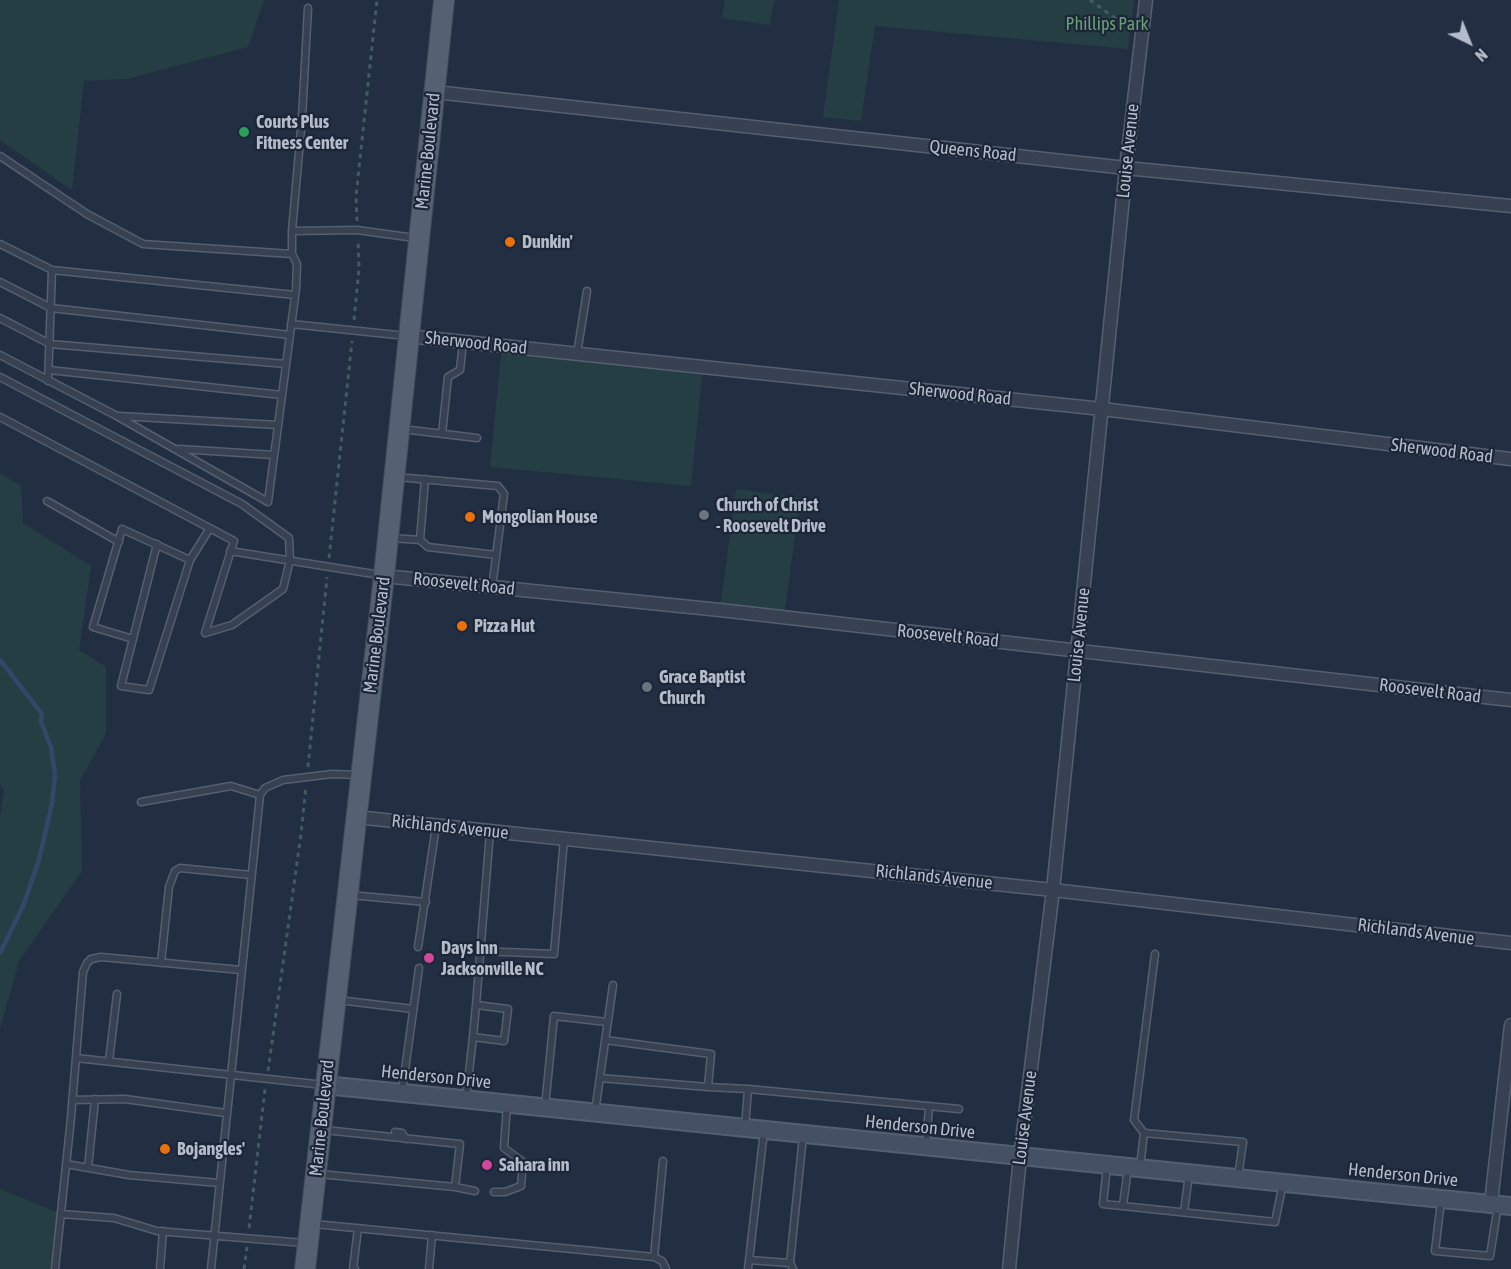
<!DOCTYPE html>
<html>
<head>
<meta charset="utf-8">
<style>
  body { margin:0 }
  #map { position:relative; width:1511px; height:1269px; overflow:hidden; background:#222f42; font-family:"Asap Condensed",sans-serif }
  canvas { display:block }
  .north { position:absolute; left:1439px; top:12px; width:60px; height:60px; -webkit-text-stroke:4px #1c2637; paint-order:stroke; rotate:137deg; font-size:16px; font-weight:700; line-height:24px; text-align:center; color:#b4bccc }
  .north::after { content:''; display:block; margin:auto; width:21px; height:27px; background:#b4bccc; clip-path:polygon(50% 0,100% 100%,50% 72%,0 100%) }
</style>
</head>
<body>
<div id="map">
<canvas width="1511" height="1269"></canvas>
<div class="north">N</div>
</div>
<script>
const ctx = document.querySelector('canvas').getContext('2d');
ctx.lineJoin = 'round';
function fill(path, color) { ctx.fillStyle = color; ctx.fill(path, 'evenodd'); }
const toPath = rows => new Path2D(rows.map(r => 'M' + r).join(''));
function stroke(path, color, width, dash) { ctx.strokeStyle = color; ctx.lineWidth = width; ctx.lineCap = dash ? 'butt' : 'round'; ctx.setLineDash(dash || []); ctx.stroke(path); }
function label(font, color, halo, rows, align = 'center') {
  ctx.font = font + ' "Asap Condensed",sans-serif'; ctx.lineWidth = 4.5; ctx.setLineDash([]); ctx.textBaseline = 'middle'; ctx.strokeStyle = halo; ctx.fillStyle = color; for (const [text, x, y, turn = 0] of rows) {
    ctx.save(); ctx.translate(x, y); ctx.rotate((+turn || 0) * Math.PI / 180); ctx.textAlign = isNaN(turn) ? turn : align; if (halo) ctx.strokeText(text, 0, 0); ctx.fillText(text, 0, 0); ctx.restore();
  }
}
const green = toPath([
  [0,0,264,0,248,47,127,79,84,81,72,190,0,140],
  [725,0,774,0,770,25,722,18],
  [839,0,1134,0,1128,49,875,26,861,121,823,117],
  [502,346,703,366,691,486,490,467],
  [0,473,21,486,23,523,91,566,79,650,106,667,106,734,80,780,82,871,19,961,0,1028,0,817,4,790,0,783],
  [736,489,800,498,784,618,720,610],
  [0,1189,61,1214,55,1269,0,1269]
]);
const stream = toPath([
  [0,660,42,714,41,722,51,747,55,775,52,803,39,860,23,906,0,953]
]);
const path = toPath([
  [1090,0,1130,29],
  [357,221,356,196,377,0],
  [354,320,359,269,358,240],
  [329,558,352,341],
  [308,767,327,577],
  [268,1071,301,834,306,786],
  [249,1228,265,1089],
  [244,1269,247,1247]
]);
const lane = toPath([
  [0,156,87,214,143,244,292,254,292,231,357,230,415,238],
  [292,231,302,118,308,8],
  [0,244,52,270,48,381],
  [52,270,295,295],
  [0,282,51,308,290,335],
  [0,318,50,344,286,364],
  [291,324,407,336],
  [577,354,587,291],
  [0,355,115,415,268,502,296,289,297,264,292,254],
  [49,370,282,395],
  [0,377,242,504,289,538,290,560,283,589,232,625,205,633,234,541,0,417],
  [119,416,278,425],
  [402,429,477,438],
  [442,434,448,377,460,370,463,342],
  [179,449,274,455],
  [397,477,498,486,504,494,492,588],
  [425,479,420,540,428,547,496,555],
  [47,501,119,542],
  [391,538,420,540],
  [157,544,121,686,149,690,190,560,210,528],
  [230,551,380,575],
  [133,639,93,627,122,529,190,560],
  [141,802,231,786,260,795],
  [350,895,426,902],
  [418,947,436,826],
  [479,951,554,954,564,839],
  [161,963,169,887,175,871,180,868,251,875],
  [338,1000,413,1009],
  [473,1037,476,1005],
  [76,1058,324,1085],
  [109,1061,117,994],
  [600,1078,708,1087,711,1054,605,1040],
  [708,1087,748,1089,745,1128],
  [748,1089,959,1109],
  [402,1092,419,968],
  [466,1099,473,1037,504,1041,508,1009,476,1005,490,832],
  [72,1100,125,1099,226,1113],
  [545,1107,554,1016,607,1022],
  [595,1112,613,985],
  [395,1132,402,1133,406,1139],
  [1144,1133,1134,1120,1155,954],
  [926,1146,929,1106],
  [66,1164,129,1175,219,1183],
  [1107,1166,1103,1204,1275,1222,1283,1183],
  [1140,1167,1144,1133,1243,1142,1238,1178],
  [88,1168,95,1099],
  [319,1174,455,1187,460,1144,324,1130],
  [455,1187,475,1191],
  [494,1192,505,1192,521,1186,523,1162,504,1148,507,1104],
  [1441,1201,1435,1251,1490,1256,1498,1205],
  [1123,1205,1128,1168],
  [1184,1212,1189,1174],
  [61,1214,114,1218,157,1231,304,1243],
  [314,1224,654,1257,662,1261,666,1269],
  [654,1257,663,1161],
  [749,1260,790,1263],
  [55,1269,71,1118,83,972,87,963,91,959,101,957,241,970],
  [160,1269,163,1231],
  [211,1269,260,795,265,788,283,780,332,774,360,775],
  [355,1269,353,1269,358,1228],
  [429,1269,432,1235],
  [748,1269,764,1131],
  [793,1269,790,1263,803,1136]
]);
const street = toPath([
  [435,92,1126,168,1511,206],
  [408,336,1102,409,1511,459],
  [384,576,720,610,1511,700],
  [356,817,1053,890,1511,943],
  [1491,1203,1511,1025],
  [1009,1269,1020,1157,1053,890,1126,168,1146,0]
]);
const secondary = toPath([
  [325,1085,1511,1206]
]);
const primary = toPath([
  [305,1269,384,576,444,0]
]);
const markers = [
  [244,132,6,"#2e9e5b"],
  [510,242,6,"#e8710a"],
  [704,515,6,"#6b7280"],
  [470,517,6,"#e8710a"],
  [462,626,6,"#e8710a"],
  [647,687,6,"#6b7280"],
  [429,958,6,"#d1479c"],
  [165,1149,6,"#e8710a"],
  [487,1165,6,"#d1479c"]
];
const parkNames = [
  ["Phillips Park",1107,24]
];
const poiNames = [
  ["Courts Plus",256,122],
  ["Fitness Center",256,143],
  ["Dunkin'",522,242],
  ["Church of Christ",716,505],
  ["- Roosevelt Drive",716,526],
  ["Mongolian House",482,517],
  ["Pizza Hut",474,626],
  ["Grace Baptist",659,677],
  ["Church",659,698],
  ["Days Inn",441,948],
  ["Jacksonville NC",441,969],
  ["Bojangles'",177,1149],
  ["Sahara inn",499,1165]
];
const streetNames = [
  ["Marine Boulevard",428,151,-84],
  ["Queens Road",973,151,6],
  ["Louise Avenue",1128,151,-84],
  ["Sherwood Road",476,343,6],
  ["Sherwood Road",960,394,6],
  ["Sherwood Road",1442,451,7],
  ["Roosevelt Road",464,584,6],
  ["Marine Boulevard",377,635,-83],
  ["Louise Avenue",1079,635,-84],
  ["Roosevelt Road",948,636,6],
  ["Roosevelt Road",1430,691,7],
  ["Richlands Avenue",450,827,6],
  ["Richlands Avenue",934,877,6],
  ["Richlands Avenue",1416,932,7],
  ["Henderson Drive",436,1077,6],
  ["Marine Boulevard",322,1118,-84],
  ["Louise Avenue",1025,1118,-83],
  ["Henderson Drive",920,1127,6],
  ["Henderson Drive",1403,1175,6]
];
fill(green, '#253e43');
stroke(stream, '#334769', 4.5);
stroke(lane, '#555f6f', 9);
stroke(street, '#555f6f', 15);
stroke(secondary, '#555f6f', 20);
stroke(primary, '#414a5b', 22);
stroke(path, '#435b60', 3, [4.5, 4.5]);
stroke(lane, '#374152', 6);
stroke(street, '#374152', 12);
stroke(secondary, '#455065', 16);
stroke(primary, '#556072', 20);
for (const [x, y, r, color] of markers) { const dot = new Path2D(); dot.arc(x, y, r, 0, 2 * Math.PI); ctx.fillStyle = color; ctx.fill(dot); stroke(dot, '#1c2637', 2); }
label('18px', '#68a077', '#1c2637', parkNames);
label('bold 18px', '#b4bccc', '#1c2637', poiNames, 'left');
label('18px', '#b4bccc', '#1c2637', streetNames);
</script>
</body>
</html>
